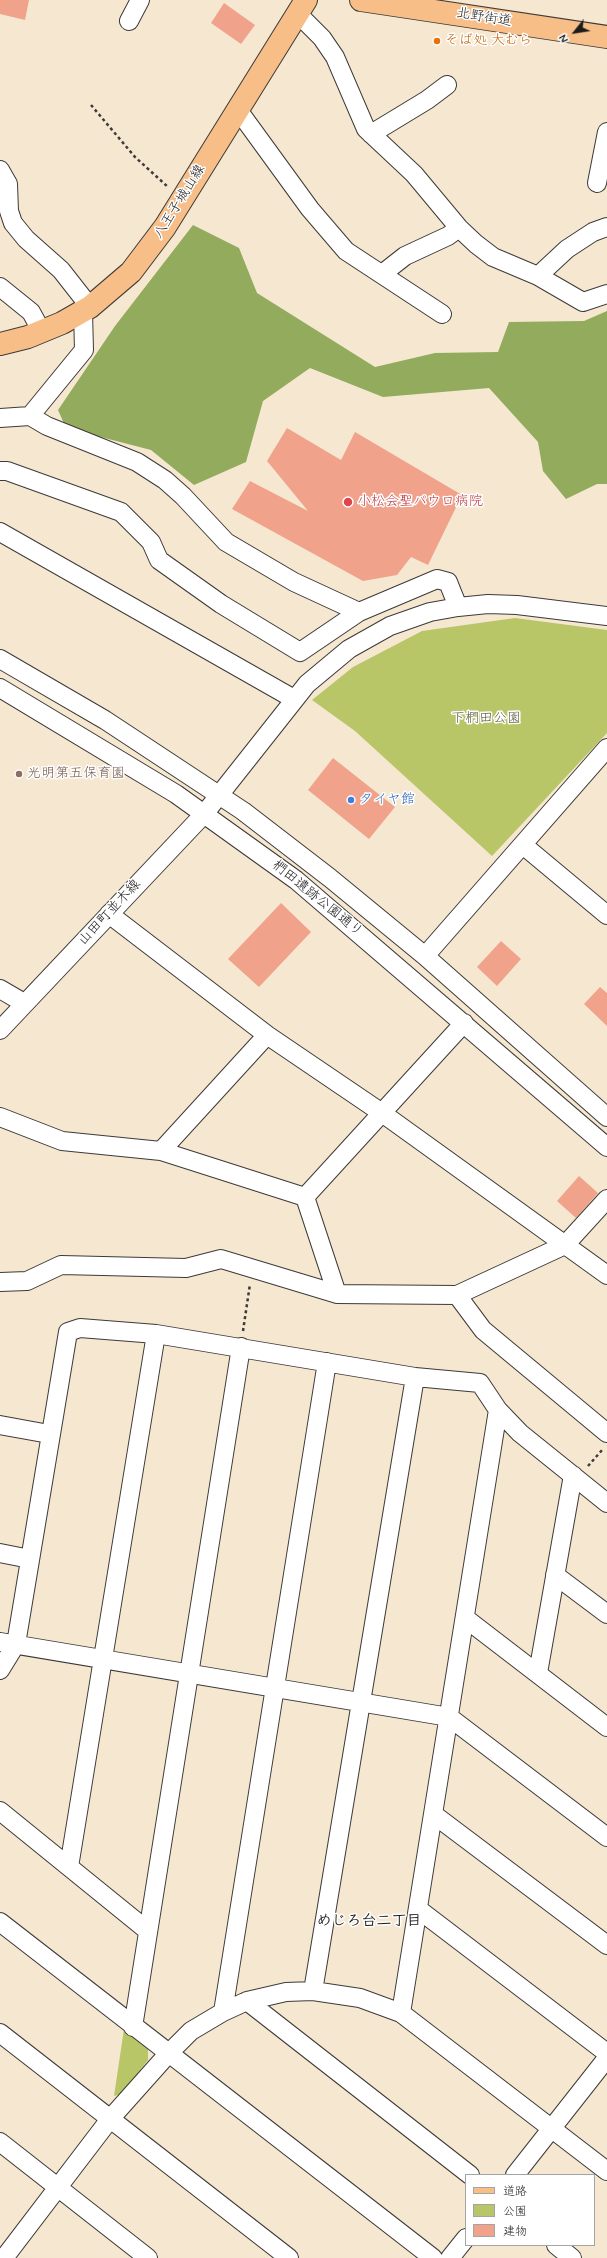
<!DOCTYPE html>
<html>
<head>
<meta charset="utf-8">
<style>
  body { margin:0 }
  #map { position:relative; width:607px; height:2258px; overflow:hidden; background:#f6e7d1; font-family:Mynerve,"Klee One",sans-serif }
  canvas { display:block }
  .legend { position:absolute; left:465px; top:2174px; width:130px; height:72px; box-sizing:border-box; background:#fff; border:1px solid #a4a4a4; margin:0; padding:5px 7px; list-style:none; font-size:12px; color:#1c1c1c }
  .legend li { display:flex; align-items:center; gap:8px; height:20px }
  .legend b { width:20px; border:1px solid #a4a4a4 }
  .north { position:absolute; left:555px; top:12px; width:40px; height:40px; -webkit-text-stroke:3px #fff; paint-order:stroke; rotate:240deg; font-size:11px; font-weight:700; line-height:16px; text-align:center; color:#1c1c1c }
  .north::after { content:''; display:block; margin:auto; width:14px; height:18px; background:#1c1c1c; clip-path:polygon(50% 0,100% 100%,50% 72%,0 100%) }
</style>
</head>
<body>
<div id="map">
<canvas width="607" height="2258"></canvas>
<ul class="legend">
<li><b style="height:5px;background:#f7be87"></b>道路</li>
<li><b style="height:11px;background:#b9c667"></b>公園</li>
<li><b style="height:11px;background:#f1a28a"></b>建物</li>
</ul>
<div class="north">N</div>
</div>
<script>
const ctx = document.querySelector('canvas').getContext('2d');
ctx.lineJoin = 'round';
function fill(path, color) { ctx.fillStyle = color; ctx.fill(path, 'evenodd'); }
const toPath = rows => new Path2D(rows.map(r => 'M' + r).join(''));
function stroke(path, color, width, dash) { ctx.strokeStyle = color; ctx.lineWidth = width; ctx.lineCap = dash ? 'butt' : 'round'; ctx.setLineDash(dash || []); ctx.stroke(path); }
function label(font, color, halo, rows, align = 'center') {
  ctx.font = font + ' Mynerve,"Klee One",sans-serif'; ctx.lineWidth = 3; ctx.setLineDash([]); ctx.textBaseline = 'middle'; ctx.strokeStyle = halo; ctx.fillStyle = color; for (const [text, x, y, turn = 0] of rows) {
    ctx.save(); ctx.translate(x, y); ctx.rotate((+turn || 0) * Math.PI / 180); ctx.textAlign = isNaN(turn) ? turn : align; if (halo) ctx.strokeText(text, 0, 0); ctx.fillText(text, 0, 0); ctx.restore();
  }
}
const green = toPath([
  [515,618,607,630,607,733,492,856,355,731,312,700,353,667,422,631],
  [124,2029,148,2048,148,2060,122,2094,114,2096]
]);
const forest = toPath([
  [193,225,239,248,257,293,375,367,435,353,498,352,509,322,584,321,607,311,607,484,597,484,566,499,543,471,538,442,489,388,383,397,310,368,263,401,246,462,194,485,151,450,66,428,58,410,115,326]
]);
const building = toPath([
  [0,0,29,0,25,20,0,14],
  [224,3,255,25,241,44,211,23],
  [287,428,341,460,355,432,462,495,428,565,411,557,397,575,363,581,232,509,250,481,308,511,267,461],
  [333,758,395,807,369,839,308,790],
  [281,903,311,932,259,987,228,959],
  [501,941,521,959,497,986,477,967],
  [600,987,607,993,607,1026,584,1004],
  [579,1176,598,1193,576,1218,557,1201]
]);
const path = toPath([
  [91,105,135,157,168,187],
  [243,1331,250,1284],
  [588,1466,603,1449]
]);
const minor = toPath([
  [298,14,322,38,335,57,366,129,414,174,459,228,476,244,493,257,538,276,583,302,607,294],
  [129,21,140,0],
  [238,110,310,209,346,251,442,314],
  [371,134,427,100,447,85],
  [0,170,8,184,9,211,13,223,26,239,61,270,90,307],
  [597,183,607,132],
  [382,274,405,256,448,236,459,228],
  [538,276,567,249,593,232,607,227],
  [0,287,31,312,42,332],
  [30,416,84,350,83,312],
  [0,418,30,416,47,426,137,462,165,480,183,496,226,542,294,582,359,612,437,579,448,582,458,607],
  [0,471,7,471,121,512,151,542,159,560,221,604,300,652,359,612],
  [0,532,294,699],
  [0,659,105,720,243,811,330,878,425,956,607,1117],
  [0,688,176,794,296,880,607,1147],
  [523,845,607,915],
  [109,914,267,1035,382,1113,607,1275],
  [425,956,607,748],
  [0,989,24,1003],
  [0,1030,205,813,307,684,349,649,390,626,430,612,458,607,488,604,517,605,607,616],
  [0,1117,62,1141,161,1151,305,1197,464,1023],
  [161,1151,267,1035],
  [305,1197,337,1294],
  [0,1282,27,1281,61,1265,186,1268,221,1259,337,1294,457,1295,565,1245,607,1199],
  [457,1295,483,1330,607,1433],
  [0,1425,49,1434],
  [0,1553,30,1559],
  [555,1575,607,1614],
  [465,1618,607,1727],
  [0,1642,449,1717,607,1837],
  [0,1670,16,1644,68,1332,80,1328,156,1334,415,1377,480,1383,498,1410,520,1433,607,1503],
  [538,1673,573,1475],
  [0,1811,148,1931],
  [433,1814,607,1945],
  [69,1867,156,1334],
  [418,1909,607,2053],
  [0,1922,433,2258],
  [313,1991,415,1377],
  [247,2001,470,2175],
  [223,2012,327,1362],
  [401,2013,498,1410],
  [133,2027,241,1347],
  [0,2033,289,2258],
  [0,2142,148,2258],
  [515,2175,607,2058],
  [556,2245,572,2258],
  [4,2258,110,2119,168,2054,191,2031,223,2012,247,2001,286,1992,313,1991,360,1998,401,2013,607,2171],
  [450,2258,466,2238]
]);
const major = toPath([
  [361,0,607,37],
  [0,344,28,337,62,323,90,307,131,272,165,227,306,0]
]);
const markers = [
  [437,41,4,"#e8710a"],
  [348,502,5,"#e0444e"],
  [19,774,4,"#8d6e63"],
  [351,800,4,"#3f7fe0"]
];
const streetNames = [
  ["北野街道",484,18,9],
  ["八王子城山線",180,202,-58],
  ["椚田遺跡公園通り",317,899,39],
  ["山田町並木線",110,913,-47]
];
const foodNames = [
  ["そば処 大むら",445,41]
];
const healthNames = [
  ["小松会聖パウロ病院",357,502]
];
const parkNames = [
  ["下椚田公園",486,719]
];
const educationNames = [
  ["光明第五保育園",27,774]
];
const shopNames = [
  ["タイヤ館",359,800]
];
const neighbourhoodNames = [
  ["めじろ台二丁目",369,1922]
];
fill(green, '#b9c667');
fill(forest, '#92ab5c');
fill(building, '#f1a28a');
stroke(minor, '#3d3a37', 20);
stroke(major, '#3d3a37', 24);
stroke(path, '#3d3a37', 2.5, [3, 3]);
stroke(minor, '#fff', 18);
stroke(major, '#f7be87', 22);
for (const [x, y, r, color] of markers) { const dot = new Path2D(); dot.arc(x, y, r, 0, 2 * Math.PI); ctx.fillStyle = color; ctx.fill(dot); stroke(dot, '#fff', 1.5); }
label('14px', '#1c1c1c', '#fff', streetNames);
label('14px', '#c56008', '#fff', foodNames, 'left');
label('14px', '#be3a42', '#fff', healthNames, 'left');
label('14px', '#5b603a', '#fff', parkNames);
label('14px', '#785e54', '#fff', educationNames, 'left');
label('14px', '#366cbe', '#fff', shopNames, 'left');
label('bold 15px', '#1c1c1c', '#fff', neighbourhoodNames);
</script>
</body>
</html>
